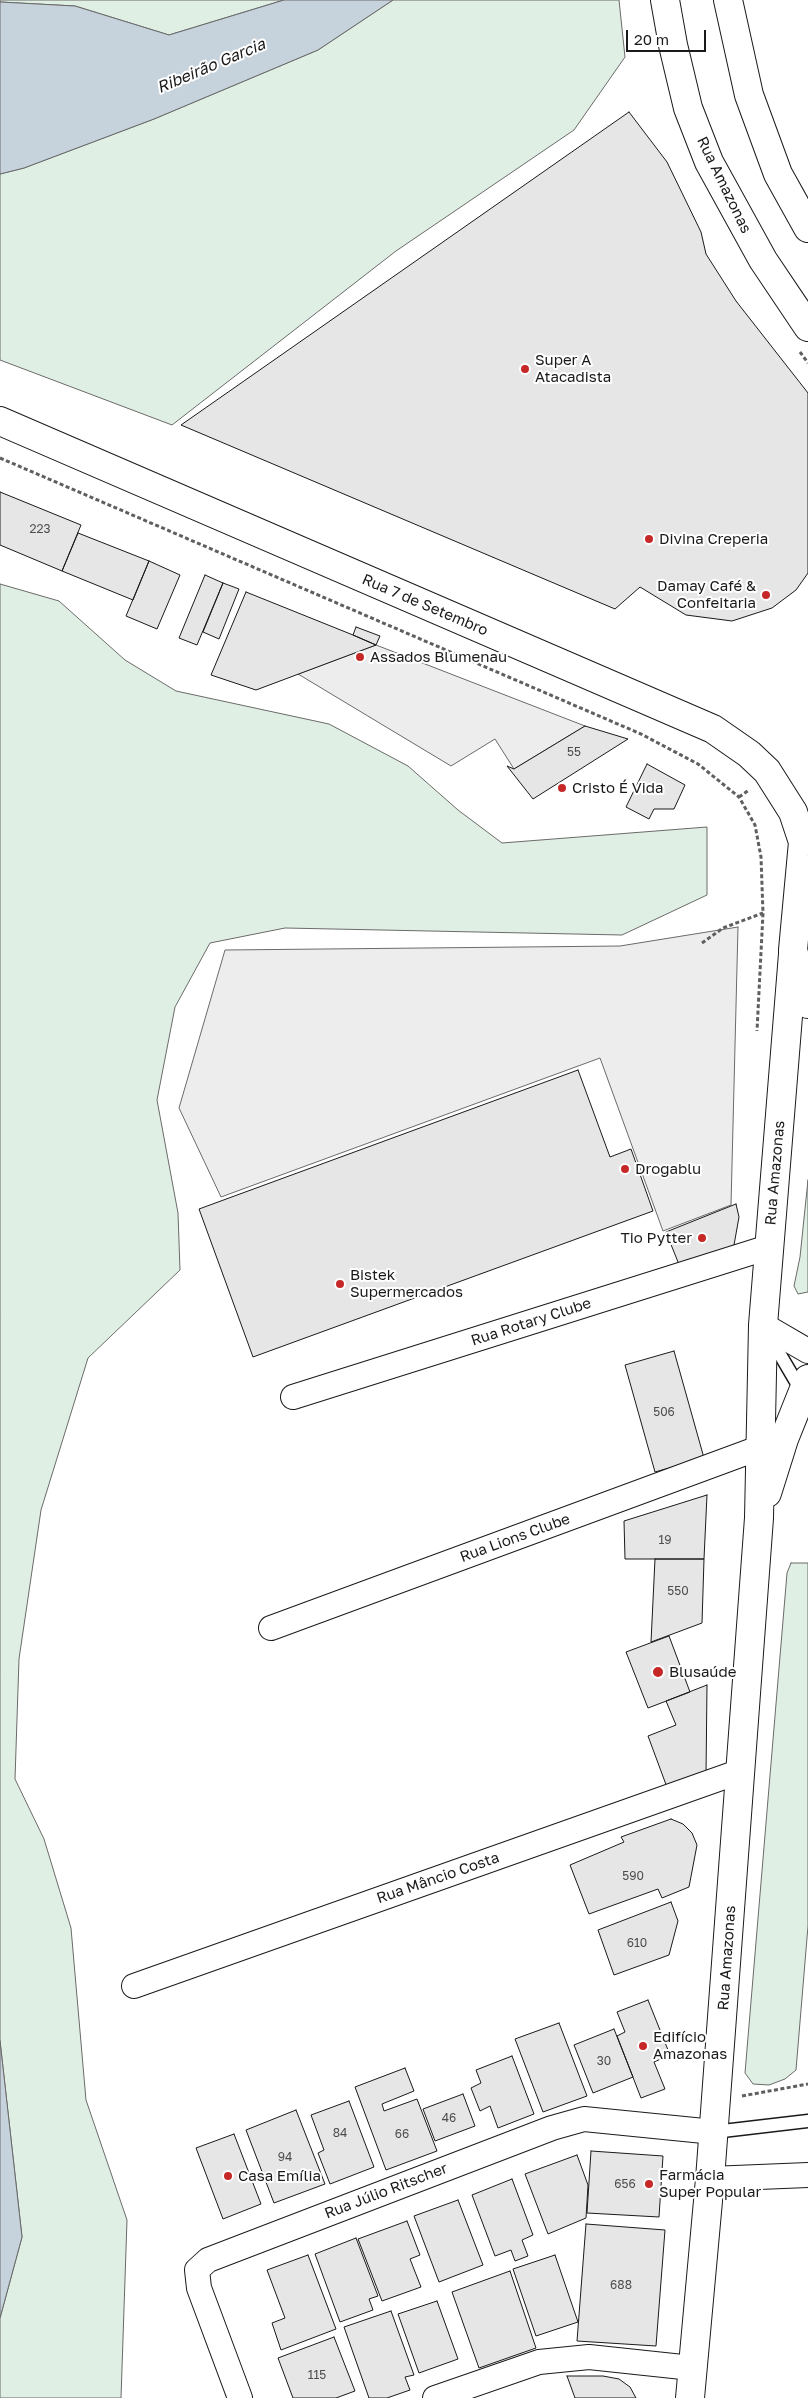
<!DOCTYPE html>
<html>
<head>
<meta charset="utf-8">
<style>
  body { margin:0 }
  #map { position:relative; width:808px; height:2398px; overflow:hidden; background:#fff; font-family:"Golos Text",sans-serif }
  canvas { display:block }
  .scale { position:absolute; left:626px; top:30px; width:80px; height:22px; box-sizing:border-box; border:2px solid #1a1a1a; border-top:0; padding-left:6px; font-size:15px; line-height:18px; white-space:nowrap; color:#1a1a1a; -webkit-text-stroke:4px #fff; paint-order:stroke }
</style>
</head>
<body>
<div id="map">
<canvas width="808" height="2398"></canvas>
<div class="scale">20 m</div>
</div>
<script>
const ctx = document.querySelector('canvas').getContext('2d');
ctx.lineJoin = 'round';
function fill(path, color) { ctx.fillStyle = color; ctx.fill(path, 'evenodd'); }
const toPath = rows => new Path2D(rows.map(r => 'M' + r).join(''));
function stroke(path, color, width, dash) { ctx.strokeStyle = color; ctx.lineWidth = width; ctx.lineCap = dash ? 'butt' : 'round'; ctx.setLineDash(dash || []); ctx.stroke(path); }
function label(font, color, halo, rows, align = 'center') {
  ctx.font = font + ' "Golos Text",sans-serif'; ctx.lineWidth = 4; ctx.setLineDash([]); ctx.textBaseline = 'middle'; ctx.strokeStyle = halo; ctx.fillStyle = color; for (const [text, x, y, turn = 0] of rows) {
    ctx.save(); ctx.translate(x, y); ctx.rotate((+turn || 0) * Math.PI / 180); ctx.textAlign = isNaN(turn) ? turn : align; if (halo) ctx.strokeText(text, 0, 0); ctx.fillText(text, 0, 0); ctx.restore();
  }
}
const green = toPath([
  [0,0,284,0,169,35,75,6,0,2,0,0],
  [393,0,619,0,625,57,574,130,396,251,172,425,0,360,0,174,24,168,154,119,318,50,393,0],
  [0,584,59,601,125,660,176,691,329,724,408,766,458,810,502,843,707,827,707,895,622,935,285,928,210,943,175,1007,157,1100,178,1213,180,1270,88,1358,41,1510,19,1659,15,1779,44,1839,71,1928,86,2100,127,2220,121,2398,0,2398,0,2318,22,2237,0,2041,0,584],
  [808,1180,808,1292,798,1294,794,1286,800,1257,808,1180],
  [791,1563,808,1563,808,1926,796,2070,785,2079,769,2085,753,2084,745,2073,787,1573,791,1563]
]);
const parking = toPath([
  [376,645,585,726,514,769,495,739,451,766,298,674,376,645],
  [738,927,731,1205,663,1231,600,1058,221,1197,179,1108,225,950,620,946,738,927]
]);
const water = toPath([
  [284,0,393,0,318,50,154,119,24,168,0,174,0,2,75,6,169,35,284,0],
  [0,2041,22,2237,0,2318,0,2041]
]);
const building = toPath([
  [629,112,667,162,701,232,706,254,736,301,808,393,808,573,796,590,772,608,732,621,686,615,640,587,615,609,181,425,629,112],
  [0,492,81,525,62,571,0,545,0,492],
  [78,533,149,561,133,600,62,571,78,533],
  [149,561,180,575,157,629,126,616,149,561],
  [205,575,223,583,197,645,179,638,205,575],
  [223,583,239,589,219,639,203,632,223,583],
  [246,592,353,635,376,645,256,690,211,675,246,592],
  [356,627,380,636,376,645,353,635,356,627],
  [585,726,628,739,533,799,507,766,514,769,585,726],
  [647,764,685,785,674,809,654,809,649,819,626,807,647,764],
  [578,1070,610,1157,631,1149,653,1211,253,1357,199,1209,578,1070],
  [736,1204,739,1217,734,1245,680,1267,666,1232,736,1204],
  [674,1351,704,1458,655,1472,625,1365,674,1351],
  [707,1495,704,1559,625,1559,624,1521,707,1495],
  [655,1559,704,1559,702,1623,651,1642,655,1559],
  [669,1636,690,1692,648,1708,626,1652,669,1636],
  [707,1685,706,1776,668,1790,648,1736,676,1725,666,1701,707,1685],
  [671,1819,683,1824,692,1833,697,1845,689,1887,662,1898,658,1889,589,1914,570,1865,624,1842,621,1837,671,1819],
  [671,1902,678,1921,669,1955,614,1975,598,1930,671,1902],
  [648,2000,670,2055,654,2062,665,2089,641,2098,617,2036,625,2032,617,2012,648,2000],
  [559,2023,587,2096,543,2112,515,2039,559,2023],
  [614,2029,633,2077,593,2093,574,2045,614,2029],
  [512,2056,534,2114,498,2128,490,2106,480,2111,471,2088,481,2083,476,2070,512,2056],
  [405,2068,414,2091,382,2104,384,2111,417,2099,437,2151,386,2170,355,2087,405,2068],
  [463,2094,475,2126,435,2141,423,2109,463,2094],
  [349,2101,374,2167,330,2184,318,2153,324,2150,311,2115,349,2101],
  [296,2110,325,2184,274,2203,246,2130,296,2110],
  [234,2134,261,2204,223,2219,196,2148,234,2134],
  [591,2151,663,2156,659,2217,587,2213,591,2151],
  [577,2155,588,2185,586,2218,548,2234,525,2174,577,2155],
  [512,2179,533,2235,522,2240,528,2256,515,2261,511,2250,495,2256,472,2195,512,2179],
  [458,2200,483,2265,439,2282,414,2216,458,2200],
  [407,2221,420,2255,410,2259,421,2287,382,2301,358,2239,407,2221],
  [586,2224,665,2230,656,2346,577,2341,586,2224],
  [356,2238,378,2296,369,2299,373,2310,340,2322,315,2254,356,2238],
  [308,2255,336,2329,281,2350,272,2323,285,2318,267,2270,308,2255],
  [555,2255,578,2322,536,2336,513,2269,555,2255],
  [510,2271,536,2348,479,2368,452,2292,510,2271],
  [437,2301,458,2359,419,2373,398,2314,437,2301],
  [391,2311,414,2375,405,2377,410,2390,387,2398,369,2398,344,2327,391,2311],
  [334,2337,355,2391,336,2398,293,2398,278,2358,334,2337],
  [567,2376,603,2376,619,2379,630,2387,636,2398,575,2398,567,2376]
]);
const path = toPath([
  [800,352,808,363],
  [0,458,641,734,698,764,739,797,755,825,761,857,763,913,757,1031],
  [739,797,749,790],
  [702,943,723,928,763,913],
  [742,2096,808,2084]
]);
const lane = toPath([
  [768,1334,802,1392],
  [714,2132,808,2121]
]);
const street = toPath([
  [763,1325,808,1351],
  [293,1397,769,1247],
  [271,1628,759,1448],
  [134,1986,741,1771],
  [710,2179,808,2175],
  [240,2398,199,2288,197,2270,208,2260,552,2128,584,2119,714,2132],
  [435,2398,539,2362,589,2357,692,2368]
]);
const secondary = toPath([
  [767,1493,784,1439,808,1379],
  [690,2398,710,2179,759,1518,763,1325,793,954]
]);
const primary = toPath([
  [665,0,673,45,688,108,709,162,763,260,808,327],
  [728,0,749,95,778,174,808,228],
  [0,421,713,729,749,754,767,771,793,812,803,842],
  [808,829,803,842,793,950,808,1004]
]);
const markers = [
  [525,369,5,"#c62828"],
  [649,539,5,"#c62828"],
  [766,595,5,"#c62828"],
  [360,657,5,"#c62828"],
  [562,788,5,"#c62828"],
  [625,1169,5,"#c62828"],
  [702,1238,5,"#c62828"],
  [340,1284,5,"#c62828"],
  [658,1672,6,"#c62828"],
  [643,2046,5,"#c62828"],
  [228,2176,5,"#c62828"],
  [649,2184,5,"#c62828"]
];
const numberNames = [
  ["223",40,529],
  ["55",574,752],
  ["506",664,1412],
  ["19",665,1540],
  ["550",678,1591],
  ["590",633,1876],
  ["610",637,1943],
  ["30",604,2061],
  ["46",449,2118],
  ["84",340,2133],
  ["66",402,2134],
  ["94",285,2157],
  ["656",625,2184],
  ["688",621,2285],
  ["115",317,2375]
];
const streetNames = [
  ["Rua Amazonas",724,185,64],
  ["Rua 7 de Setembro",425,605,23],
  ["Rua Amazonas",775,1173,-85],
  ["Rua Rotary Clube",531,1322,-18],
  ["Rua Lions Clube",515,1538,-20],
  ["Rua Mâncio Costa",438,1878,-19],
  ["Rua Amazonas",727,1958,-86],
  ["Rua Júlio Ritscher",386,2191,-21]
];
const poiNames = [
  ["Super A",535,360],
  ["Atacadista",535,377],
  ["Divina Creperia",659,539],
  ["Damay Café &",756,586,"right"],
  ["Confeitaria",756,603,"right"],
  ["Assados Blumenau",370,657],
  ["Cristo É Vida",572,788],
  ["Drogablu",635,1169],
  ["Tio Pytter",692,1238,"right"],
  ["Bistek",350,1275],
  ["Supermercados",350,1292],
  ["Blusaúde",669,1672],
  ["Edifício",653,2037],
  ["Amazonas",653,2054],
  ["Farmácia",659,2175],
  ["Super Popular",659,2192],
  ["Casa Emília",238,2176]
];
const waterNames = [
  ["Ribeirão Garcia",211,66,-23]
];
fill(green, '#e0efe3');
stroke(green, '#6a6a6a', 1);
fill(parking, '#ededed');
stroke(parking, '#6a6a6a', 1);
fill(water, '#c6d2dc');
stroke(water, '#6a6a6a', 1);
fill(building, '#e6e6e6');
stroke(building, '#1a1a1a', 1);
stroke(lane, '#1a1a1a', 15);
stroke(street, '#1a1a1a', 26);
stroke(secondary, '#1a1a1a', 30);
stroke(primary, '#1a1a1a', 30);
stroke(path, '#5f5f5f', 3, [4, 2.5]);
stroke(lane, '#fff', 12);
stroke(street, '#fff', 24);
stroke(secondary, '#fff', 28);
stroke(primary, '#fff', 28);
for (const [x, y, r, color] of markers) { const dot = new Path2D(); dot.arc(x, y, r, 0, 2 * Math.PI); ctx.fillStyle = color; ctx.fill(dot); stroke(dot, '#fff', 2); }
label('12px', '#4d4d4d', null, numberNames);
label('15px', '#1a1a1a', '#fff', streetNames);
label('15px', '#1a1a1a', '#fff', poiNames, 'left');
label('italic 16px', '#1a1a1a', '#fff', waterNames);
</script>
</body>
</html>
